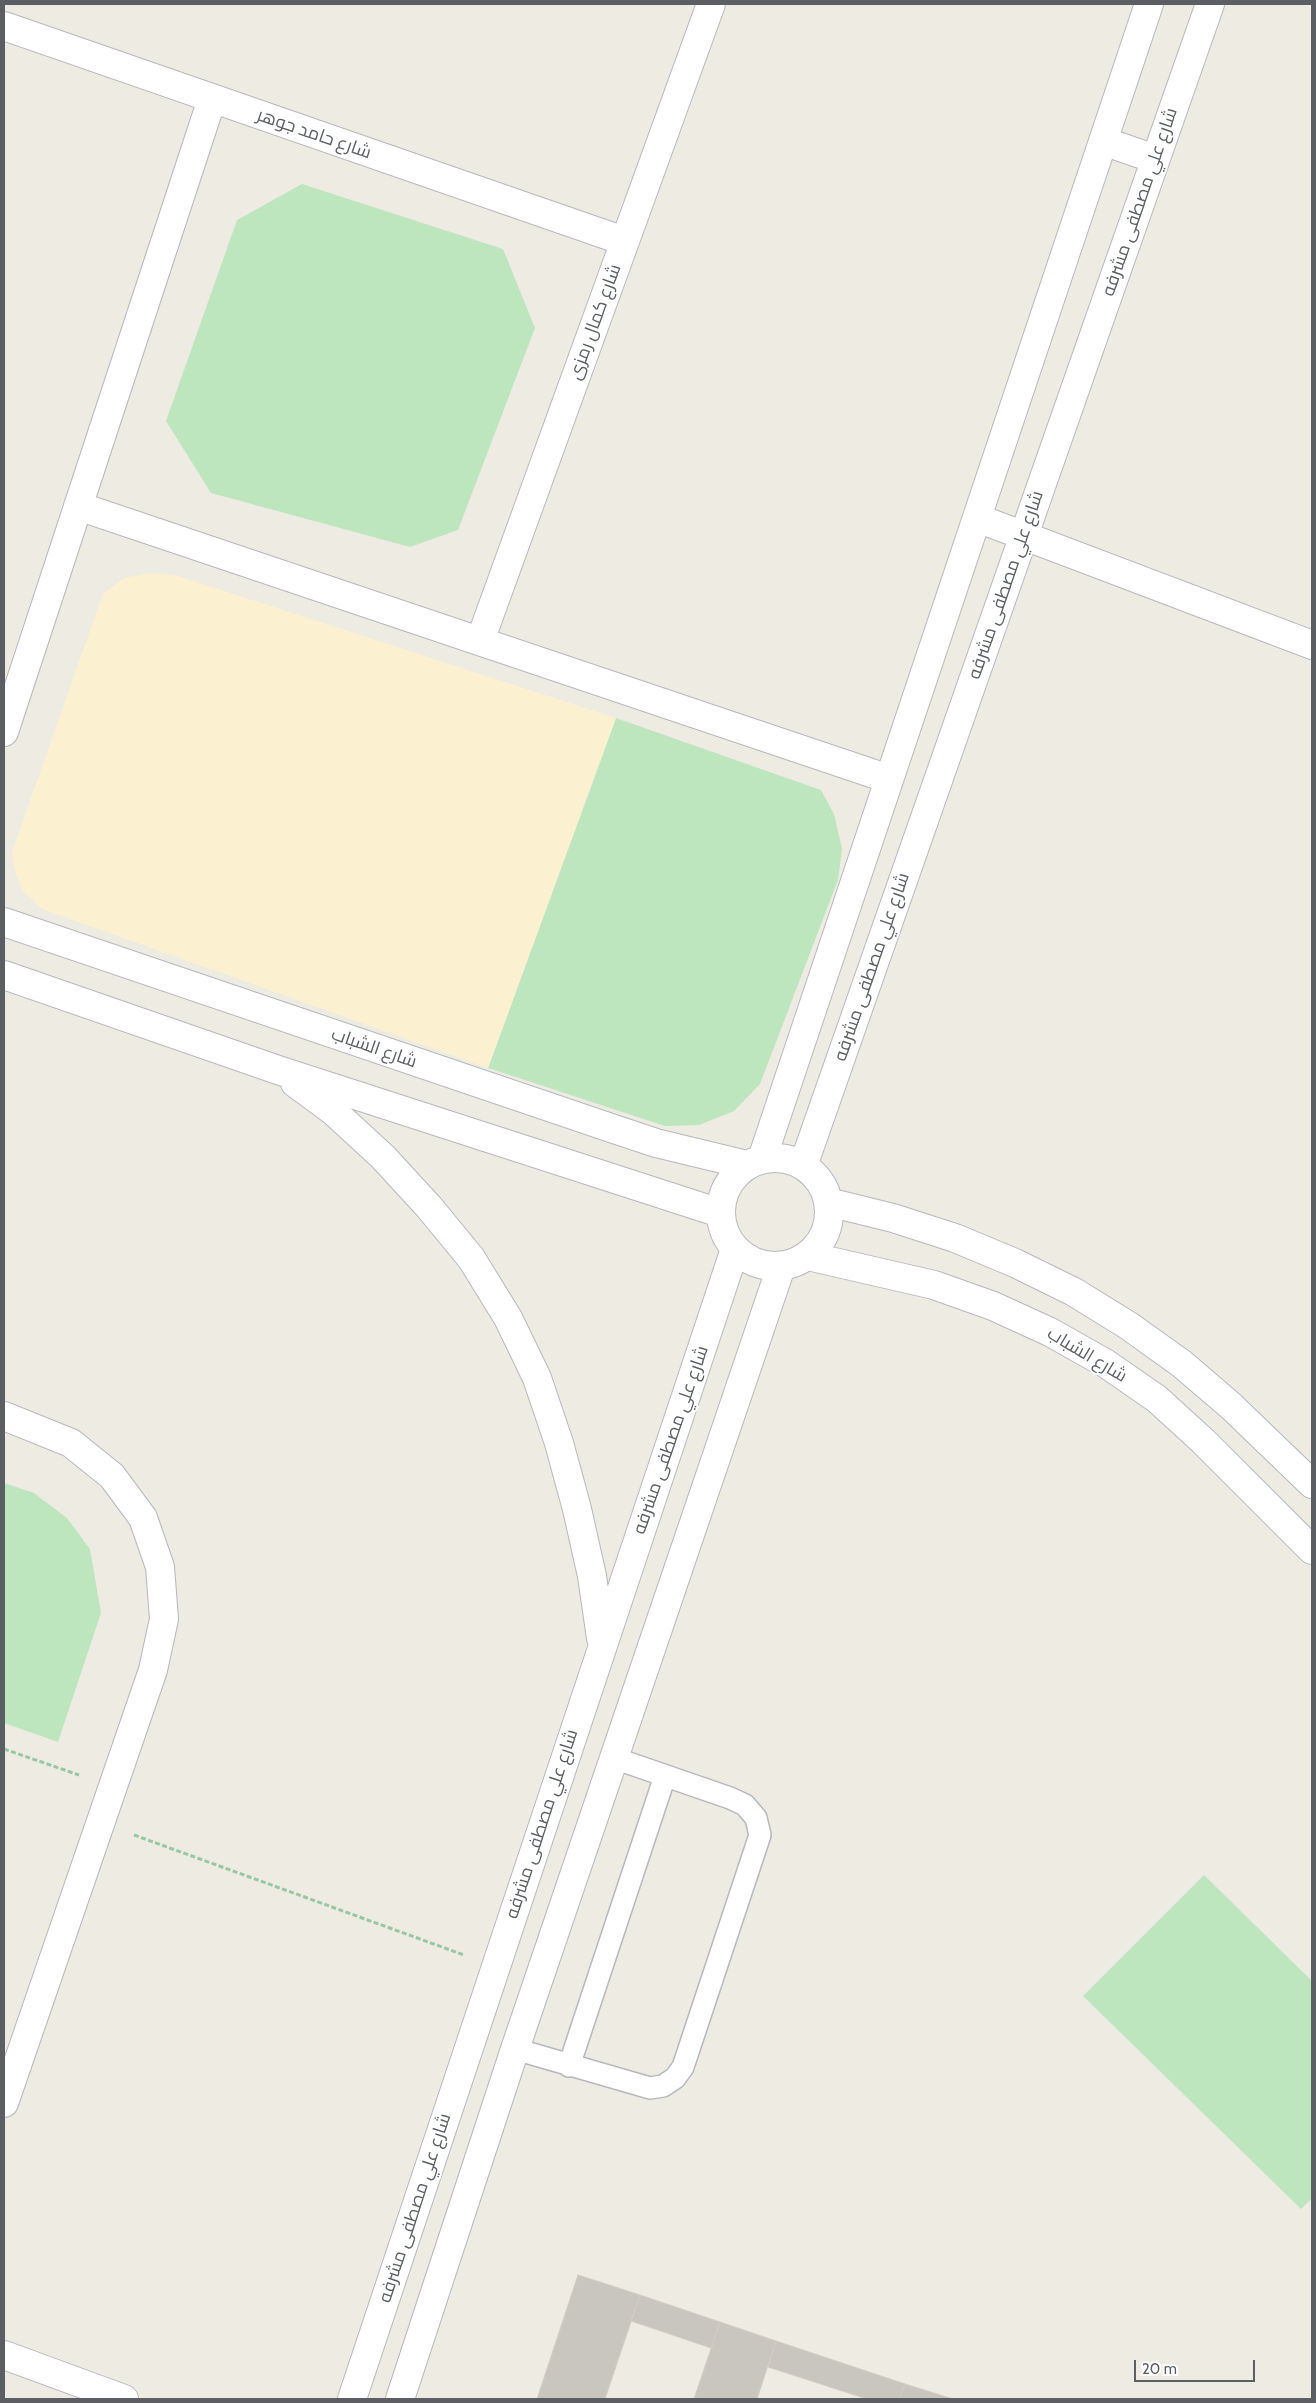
<!DOCTYPE html>
<html>
<head>
<meta charset="utf-8">
<style>
  body { margin:0 }
  #map { position:relative; width:1316px; height:2403px; overflow:hidden; background:#eeebe2; font-family:Cabin,sans-serif }
  canvas { display:block }
  .frame { position:absolute; inset:0; border:5px solid #5b5f63; pointer-events:none }
  .scale { position:absolute; left:1134px; top:2360px; width:121px; height:22px; box-sizing:border-box; border:2px solid #5b5f63; border-top:0; padding-left:6px; font-size:15px; line-height:18px; white-space:nowrap; color:#5b5f63; -webkit-text-stroke:4px #fff; paint-order:stroke }
</style>
</head>
<body>
<div id="map">
<canvas width="1316" height="2403"></canvas>
<div class="frame"></div>
<div class="scale">20 m</div>
</div>
<script>
const ctx = document.querySelector('canvas').getContext('2d');
ctx.lineJoin = 'round';
function fill(path, color) { ctx.fillStyle = color; ctx.fill(path, 'evenodd'); }
const toPath = rows => new Path2D(rows.map(r => 'M' + r).join(''));
function stroke(path, color, width, dash) { ctx.strokeStyle = color; ctx.lineWidth = width; ctx.lineCap = dash ? 'butt' : 'round'; ctx.setLineDash(dash || []); ctx.stroke(path); }
function label(font, color, halo, rows, align = 'center') {
  ctx.font = font + ' Cabin,Cairo,sans-serif'; ctx.lineWidth = 4; ctx.setLineDash([]); ctx.textBaseline = 'middle'; ctx.strokeStyle = halo; ctx.fillStyle = color; for (const [text, x, y, turn = 0] of rows) {
    ctx.save(); ctx.translate(x, y); ctx.rotate((+turn || 0) * Math.PI / 180); ctx.textAlign = isNaN(turn) ? turn : align; if (halo) ctx.strokeText(text, 0, 0); ctx.fillText(text, 0, 0); ctx.restore();
  }
}
const green = toPath([
  [302,184,503,249,535,328,458,530,410,547,211,493,166,421,237,220],
  [616,718,821,790,834,814,842,849,838,880,760,1084,734,1111,699,1125,665,1126,488,1068],
  [4,1483,34,1493,67,1518,90,1549,101,1613,58,1742,4,1723],
  [1204,1875,1312,1981,1312,2198,1301,2209,1083,1996]
]);
const sand = toPath([
  [150,573,178,576,616,718,488,1068,42,909,22,890,14,869,12,852,103,594,124,578]
]);
const building = toPath([
  [578,2275,640,2295,605,2399,537,2399,578,2275],
  [640,2295,720,2322,711,2348,631,2321,640,2295],
  [720,2322,776,2341,757,2399,694,2399,720,2322],
  [776,2341,905,2384,899,2399,867,2399,768,2367,776,2341],
  [905,2384,953,2399,899,2399,905,2384]
]);
const path = toPath([
  [4,1749,79,1775],
  [134,1835,464,1955]
]);
const service = toPath([
  [515,2049,650,2088,663,2086,675,2078,683,2067,760,1835,756,1818,745,1805,730,1798,614,1758],
  [569,2066,665,1776]
]);
const minor = toPath([
  [4,26,624,241],
  [1103,141,1155,159],
  [78,506,889,779],
  [977,518,1312,645],
  [480,641,711,4],
  [4,732,212,99],
  [4,922,611,1128,656,1143,747,1165],
  [4,975,278,1070,720,1213],
  [295,1083,333,1111,383,1157,429,1207,471,1258,508,1318,537,1378,559,1443,577,1509,592,1576,601,1638],
  '721 1212a54 54 0 1 1 108 0a54 54 0 1 1-108 0Z',
  [762,1159,1149,4],
  [803,1166,1210,4],
  [828,1202,893,1218,955,1238,1015,1263,1074,1292,1129,1326,1182,1364,1231,1406,1312,1484],
  [808,1256,934,1285,993,1306,1050,1332,1105,1363,1157,1399,1203,1441,1312,1550],
  [4,1416,71,1443,112,1476,143,1518,160,1567,164,1619,153,1670,4,2103],
  [4,2355,124,2399],
  [352,2399,735,1249],
  [400,2399,515,2049,781,1267]
]);
const streetNames = [
  ["شارع حامد جوهر",314,134,19],
  ["شارع علي مصطفى مشرفه",1140,202,-71],
  ["شارع كمال رمزى",595,322,-70],
  ["شارع علي مصطفى مشرفه",1006,585,-71],
  ["شارع علي مصطفى مشرفه",872,967,-71],
  ["شارع الشباب",374,1048,19],
  ["شارع الشباب",1087,1355,31],
  ["شارع علي مصطفى مشرفه",671,1440,-71],
  ["شارع علي مصطفى مشرفه",542,1824,-72],
  ["شارع علي مصطفى مشرفه",415,2208,-72]
];
fill(green, '#bee6be');
fill(sand, '#fbf1d0');
fill(building, '#c9c6c0');
stroke(building, '#d2cdc1', 1);
stroke(service, '#b5b8bd', 24);
stroke(minor, '#b5b8bd', 30);
stroke(path, '#97c7a5', 3, [5, 2.5]);
stroke(service, '#fff', 21);
stroke(minor, '#fff', 28);
label('18px', '#5b5f63', '#fff', streetNames);
</script>
</body>
</html>
